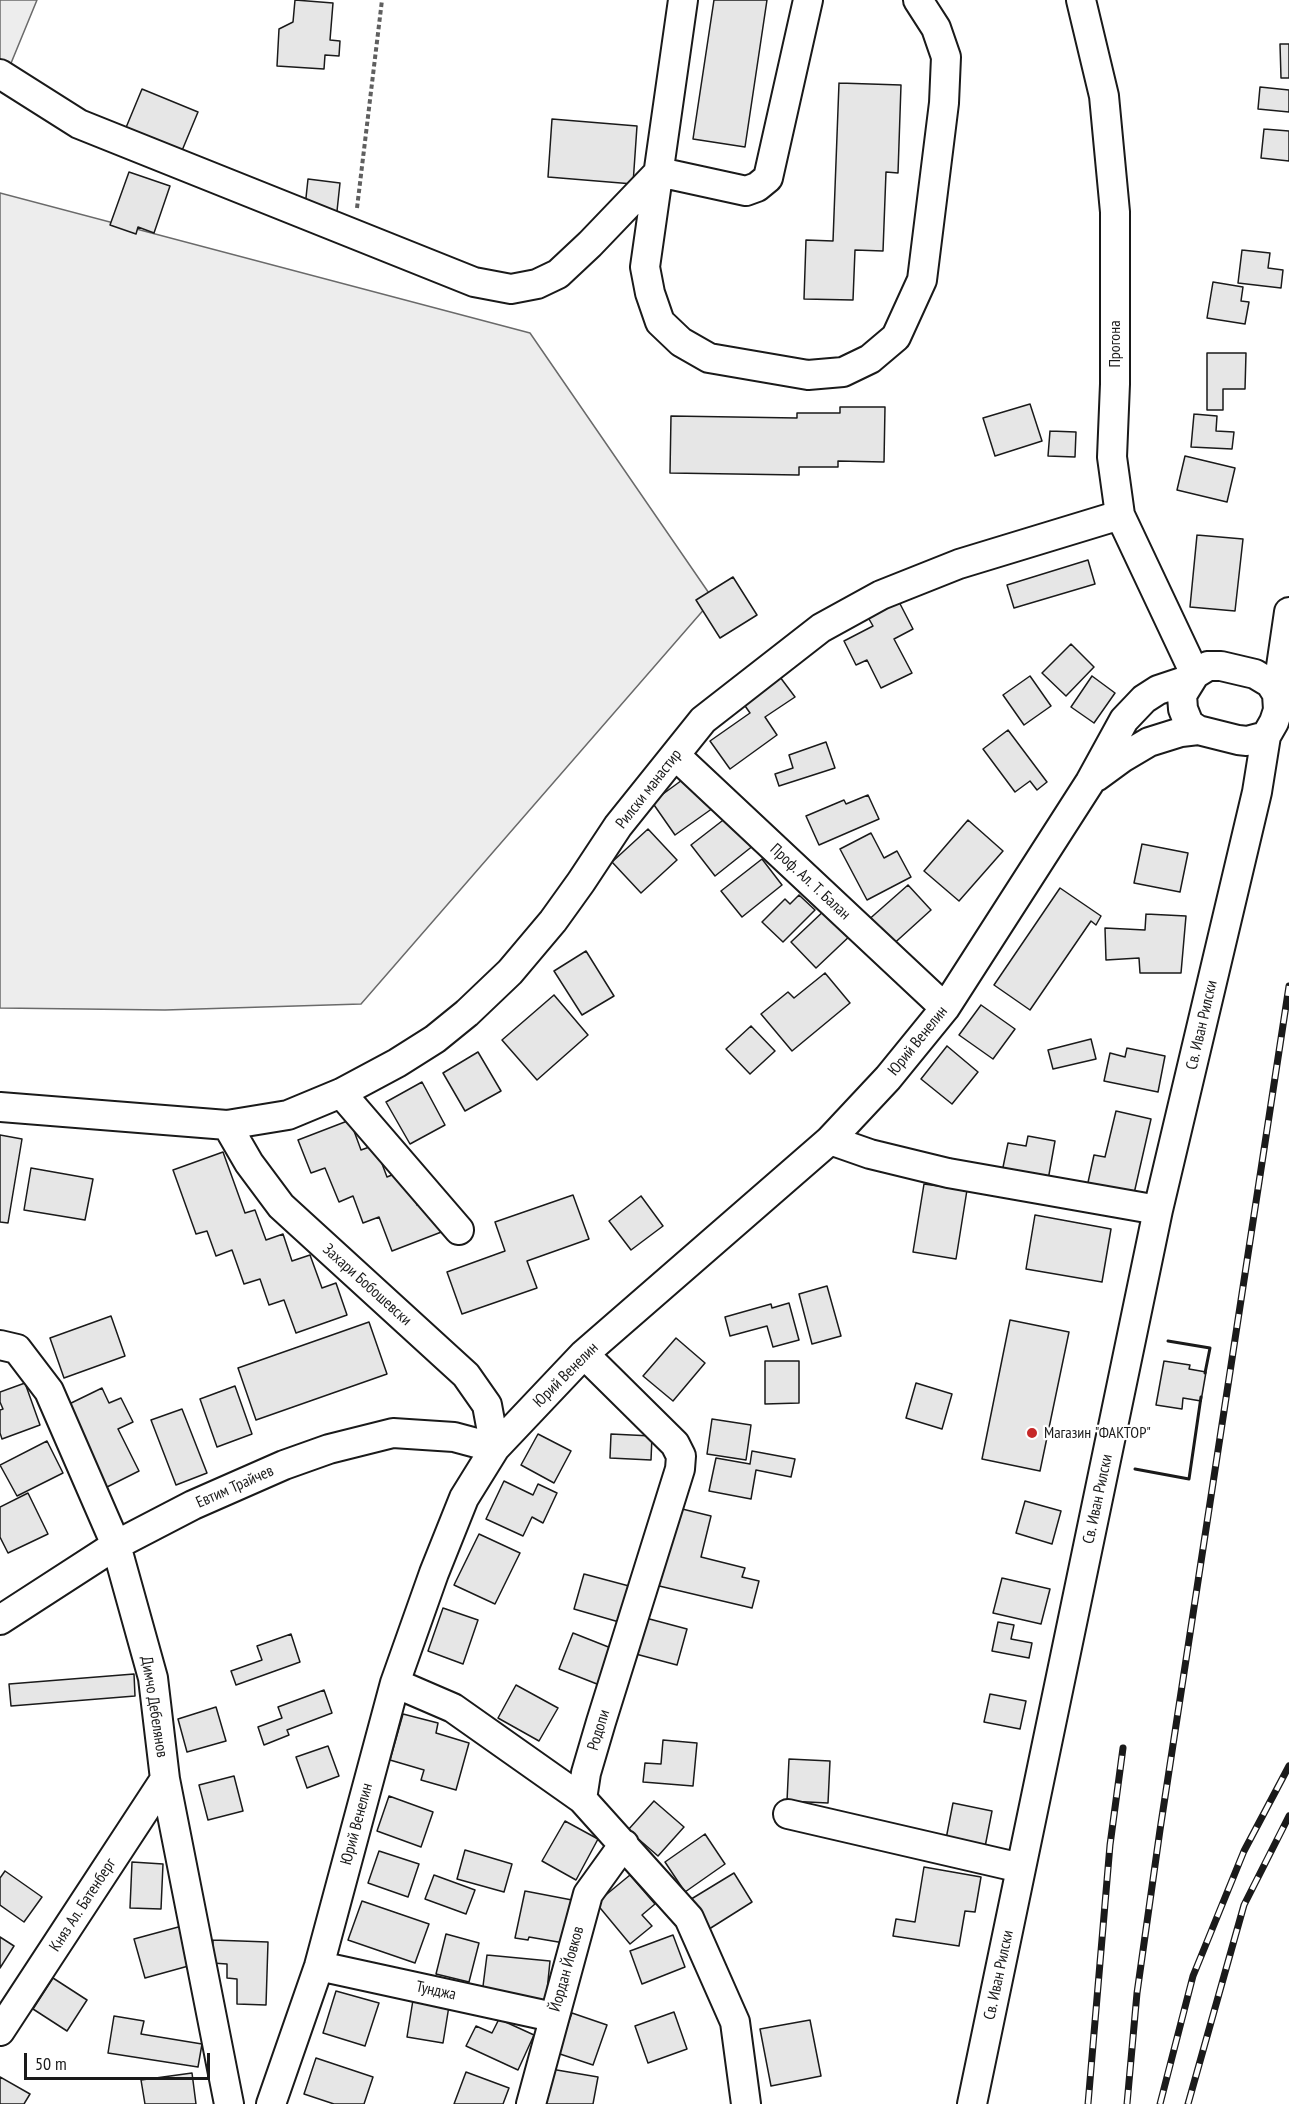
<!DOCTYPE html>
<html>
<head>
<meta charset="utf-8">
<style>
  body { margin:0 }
  #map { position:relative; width:1289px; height:2104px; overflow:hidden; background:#fff; font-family:"PT Sans Narrow",sans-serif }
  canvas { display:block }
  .scale { position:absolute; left:24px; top:2053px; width:186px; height:27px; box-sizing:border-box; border:3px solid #1a1a1a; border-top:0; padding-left:8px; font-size:18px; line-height:21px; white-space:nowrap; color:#1a1a1a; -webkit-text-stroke:4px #fff; paint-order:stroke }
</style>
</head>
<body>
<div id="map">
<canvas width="1289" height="2104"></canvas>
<div class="scale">50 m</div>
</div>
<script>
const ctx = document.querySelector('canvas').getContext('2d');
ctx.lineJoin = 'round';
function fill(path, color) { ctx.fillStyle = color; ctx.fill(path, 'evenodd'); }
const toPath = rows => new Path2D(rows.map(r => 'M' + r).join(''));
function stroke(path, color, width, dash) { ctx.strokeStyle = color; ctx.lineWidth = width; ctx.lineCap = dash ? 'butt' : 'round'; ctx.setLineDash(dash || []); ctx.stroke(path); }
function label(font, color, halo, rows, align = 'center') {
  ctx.font = font + ' "PT Sans Narrow",sans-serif'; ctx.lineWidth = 4.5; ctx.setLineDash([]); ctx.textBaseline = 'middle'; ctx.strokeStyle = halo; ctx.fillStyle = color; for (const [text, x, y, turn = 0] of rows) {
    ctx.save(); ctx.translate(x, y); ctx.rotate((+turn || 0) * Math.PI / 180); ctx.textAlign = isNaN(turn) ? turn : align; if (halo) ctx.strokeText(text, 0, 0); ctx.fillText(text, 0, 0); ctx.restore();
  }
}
const built = toPath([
  [0,0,37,0,0,90,0,0],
  [0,193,530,333,713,599,361,1004,165,1010,0,1008,0,193]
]);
const building = toPath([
  [295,0,333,3,330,40,340,41,339,56,325,55,324,69,277,66,279,29,293,22,295,0],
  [714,0,767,0,745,147,693,139,714,0],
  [1280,44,1289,44,1289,78,1281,78,1280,44],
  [839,83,901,85,898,173,886,172,883,251,855,250,853,300,804,299,806,240,833,241,839,83],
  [1260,87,1289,90,1289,112,1258,109,1260,87],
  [142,89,198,112,181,153,125,130,142,89],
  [552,119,637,126,633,184,548,177,552,119],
  [1264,129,1289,131,1289,161,1261,158,1264,129],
  [129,172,170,186,154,233,138,227,136,234,110,225,129,172],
  [308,179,340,183,337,211,305,207,308,179],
  [1242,250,1270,253,1268,268,1283,270,1281,288,1238,283,1242,250],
  [1213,282,1243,287,1241,301,1249,302,1245,324,1207,318,1213,282],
  [1207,353,1246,353,1245,389,1223,389,1223,410,1207,410,1207,353],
  [1030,404,1042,441,995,456,983,418,1030,404],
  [840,407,885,407,884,462,838,461,838,467,799,467,799,475,670,473,671,416,797,418,797,413,840,413,840,407],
  [1194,414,1217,416,1216,431,1234,432,1232,449,1191,447,1194,414],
  [1050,431,1076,432,1075,457,1048,456,1050,431],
  [1185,456,1235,468,1227,502,1177,490,1185,456],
  [1197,535,1243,539,1235,611,1190,607,1197,535],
  [1088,560,1095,584,1014,608,1007,585,1088,560],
  [733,577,757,615,720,638,696,600,733,577],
  [896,596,913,629,894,639,912,673,881,688,867,660,856,665,844,641,873,626,865,612,896,596],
  [1071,644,1094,667,1066,696,1042,673,1071,644],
  [1030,676,1051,706,1024,725,1003,695,1030,676],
  [1092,676,1115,693,1094,723,1071,707,1092,676],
  [780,677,795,697,765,717,777,735,730,769,710,741,750,713,743,703,780,677],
  [1008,730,1047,782,1037,790,1030,781,1015,792,983,749,1008,730],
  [826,742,835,768,779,786,775,774,793,768,789,755,826,742],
  [689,775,713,808,675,835,652,802,689,775],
  [868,795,879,819,819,845,806,816,844,800,846,804,868,795],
  [731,814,754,845,715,876,691,845,731,814],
  [968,820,1003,851,959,901,924,871,968,820],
  [648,829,677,860,641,893,612,862,648,829],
  [871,833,884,858,897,851,911,877,867,900,840,849,871,833],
  [1142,844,1188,853,1180,892,1134,883,1142,844],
  [762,859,782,885,742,917,721,891,762,859],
  [908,885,931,910,889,948,866,922,908,885],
  [1060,888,1101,916,1096,925,1091,921,1030,1010,994,985,1060,888],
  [799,895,815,910,783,942,762,922,785,899,790,904,799,895],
  [828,907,853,933,816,968,791,942,828,907],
  [1146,914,1186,916,1181,973,1140,973,1139,958,1106,960,1105,928,1145,930,1146,914],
  [586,951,614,996,582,1015,554,971,586,951],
  [825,973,850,1003,792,1051,761,1014,788,992,794,998,825,973],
  [554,995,588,1035,537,1080,502,1040,554,995],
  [981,1005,1015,1029,993,1059,959,1035,981,1005],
  [751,1026,775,1051,750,1074,726,1049,751,1026],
  [1091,1039,1096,1059,1053,1069,1048,1050,1091,1039],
  [947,1046,978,1072,952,1104,921,1079,947,1046],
  [1127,1048,1165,1056,1158,1092,1104,1081,1110,1053,1125,1057,1127,1048],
  [478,1052,501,1091,465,1111,443,1073,478,1052],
  [422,1082,445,1125,410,1144,386,1102,422,1082],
  [1116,1111,1151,1119,1133,1198,1087,1187,1094,1155,1105,1157,1116,1111],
  [350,1120,361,1150,375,1145,387,1177,404,1170,417,1205,432,1199,444,1231,392,1251,379,1217,363,1223,353,1196,339,1202,325,1168,311,1173,298,1140,350,1120],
  [0,1135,22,1139,8,1223,0,1222,0,1135],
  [1028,1136,1055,1141,1048,1180,1002,1172,1008,1143,1026,1146,1028,1136],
  [223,1152,245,1213,255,1210,266,1240,283,1234,292,1261,310,1255,322,1288,336,1283,347,1315,296,1333,284,1300,269,1305,260,1279,244,1284,232,1250,216,1256,207,1231,196,1234,173,1170,223,1152],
  [31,1168,93,1179,85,1220,24,1210,31,1168],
  [924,1184,967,1190,956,1259,913,1252,924,1184],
  [573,1195,589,1239,527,1261,537,1288,462,1314,447,1272,505,1251,495,1222,573,1195],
  [641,1196,663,1226,631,1250,609,1221,641,1196],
  [1035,1215,1111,1229,1102,1282,1026,1269,1035,1215],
  [827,1286,841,1336,812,1344,799,1294,827,1286],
  [789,1303,799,1340,773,1347,767,1326,730,1336,725,1317,771,1304,772,1308,789,1303],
  [111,1316,125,1356,64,1378,50,1338,111,1316],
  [1010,1320,1069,1332,1040,1471,982,1459,1010,1320],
  [369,1322,387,1374,256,1420,238,1368,369,1322],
  [676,1338,705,1363,673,1401,643,1376,676,1338],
  [765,1361,799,1361,799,1403,765,1404,765,1361],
  [1164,1361,1190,1365,1189,1369,1206,1372,1201,1401,1183,1398,1182,1409,1156,1405,1164,1361],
  [25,1383,40,1425,2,1439,0,1433,0,1410,3,1409,0,1402,0,1392,25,1383],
  [916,1383,952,1394,942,1429,906,1418,916,1383],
  [235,1386,252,1434,217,1447,200,1399,235,1386],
  [102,1388,109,1403,121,1398,133,1422,118,1429,139,1471,103,1489,63,1407,102,1388],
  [182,1409,207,1473,176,1485,151,1420,182,1409],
  [712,1419,751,1425,746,1460,707,1454,712,1419],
  [538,1434,571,1451,554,1483,521,1465,538,1434],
  [611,1434,652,1436,651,1460,610,1458,611,1434],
  [47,1441,63,1473,17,1496,0,1465,47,1441],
  [752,1451,795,1459,791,1477,756,1470,751,1499,709,1491,716,1458,750,1464,752,1451],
  [504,1481,533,1495,538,1484,557,1493,543,1523,532,1517,523,1536,486,1519,504,1481],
  [28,1493,48,1534,8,1553,0,1537,0,1507,28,1493],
  [1025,1501,1061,1511,1052,1544,1016,1533,1025,1501],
  [674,1507,711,1516,701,1557,745,1568,742,1577,759,1581,752,1608,655,1585,674,1507],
  [479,1534,520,1553,495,1604,454,1585,479,1534],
  [584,1574,629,1586,619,1622,574,1609,584,1574],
  [1002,1578,1050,1589,1041,1624,993,1613,1002,1578],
  [443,1608,478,1620,463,1664,428,1651,443,1608],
  [642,1617,687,1629,677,1665,632,1653,642,1617],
  [998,1622,1014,1625,1011,1639,1032,1643,1029,1658,992,1651,998,1622],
  [573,1633,616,1650,602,1686,559,1669,573,1633],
  [291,1634,300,1662,236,1685,231,1671,262,1660,257,1646,291,1634],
  [134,1674,135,1696,11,1706,9,1684,134,1674],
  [516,1685,558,1708,539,1741,498,1718,516,1685],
  [324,1690,332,1713,287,1730,289,1735,264,1745,258,1727,282,1718,278,1707,324,1690],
  [990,1694,1026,1701,1020,1729,984,1722,990,1694],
  [216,1707,226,1741,187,1752,178,1719,216,1707],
  [403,1714,438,1723,436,1733,469,1743,456,1790,421,1780,424,1770,390,1760,403,1714],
  [663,1740,697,1743,693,1786,643,1782,645,1763,661,1764,663,1740],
  [328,1746,339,1776,307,1788,296,1757,328,1746],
  [789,1759,830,1761,828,1803,787,1801,789,1759],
  [234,1776,243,1811,208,1820,199,1785,234,1776],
  [389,1796,433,1812,421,1847,377,1831,389,1796],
  [654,1801,684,1827,658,1856,628,1830,654,1801],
  [953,1803,992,1811,985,1847,946,1839,953,1803],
  [565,1821,598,1839,576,1880,542,1861,565,1821],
  [705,1834,725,1864,685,1892,665,1862,705,1834],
  [465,1850,512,1864,504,1892,457,1879,465,1850],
  [379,1851,419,1864,408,1897,368,1883,379,1851],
  [132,1862,163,1864,161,1909,130,1908,132,1862],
  [924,1867,981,1877,975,1912,965,1911,959,1946,893,1936,896,1919,915,1922,924,1867],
  [5,1871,42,1897,24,1922,0,1905,0,1878,5,1871],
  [734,1873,752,1902,706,1931,688,1901,734,1873],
  [434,1875,475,1890,466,1914,425,1899,434,1875],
  [630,1875,655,1904,642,1915,652,1926,630,1944,596,1903,630,1875],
  [525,1891,572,1900,564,1943,529,1937,528,1940,515,1938,525,1891],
  [362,1901,429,1924,415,1963,348,1940,362,1901],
  [182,1926,192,1965,145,1978,134,1939,182,1926],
  [446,1934,479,1943,469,1982,436,1974,446,1934],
  [673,1935,685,1967,642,1984,630,1951,673,1935],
  [0,1937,14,1946,0,1968,0,1937],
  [213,1940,268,1942,266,2005,237,2004,237,1979,227,1978,227,1964,212,1963,213,1940],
  [487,1955,550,1961,546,2001,482,1994,487,1955],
  [53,1978,87,2000,67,2031,33,2009,53,1978],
  [336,1991,379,2003,365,2046,323,2033,336,1991],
  [413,2000,449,2006,443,2043,407,2037,413,2000],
  [674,2012,687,2049,648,2063,635,2026,674,2012],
  [572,2013,607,2025,593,2065,557,2053,572,2013],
  [114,2016,144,2021,141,2034,202,2044,198,2067,108,2053,114,2016],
  [499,2019,534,2035,518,2070,466,2046,476,2026,492,2033,499,2019],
  [810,2020,821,2076,771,2086,760,2029,810,2020],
  [316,2058,373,2077,364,2104,334,2104,304,2094,316,2058],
  [545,2068,598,2077,593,2104,538,2104,545,2068],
  [466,2072,509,2088,503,2104,454,2104,466,2072],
  [192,2073,196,2104,145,2104,141,2080,192,2073],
  [0,2077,30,2094,24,2104,0,2104,0,2077]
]);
const path = toPath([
  [357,208,382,0]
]);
const minor = toPath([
  [683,0,645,267,650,293,660,322,681,342,709,358,808,375,843,372,870,359,896,337,922,280,944,103,946,57,936,28,918,0],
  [1081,0,1104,96,1115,212,1115,384,1112,457,1120,515,1195,674],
  [0,74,79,124,474,282,511,289,537,284,558,274,590,244,659,172],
  [659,172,746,191,757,187,768,178,808,0],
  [1208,666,1221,666,1255,674,1270,683,1277,694,1278,710,1274,722,1266,736,1247,741,1238,740,1198,730,1189,724,1183,709,1182,695,1195,674,1208,666],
  [1277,694,1289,612],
  [675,755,945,1008],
  [1096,777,1122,758,1149,742,1181,732,1198,730],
  [341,1093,459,1230],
  [0,1107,227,1125,288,1115,341,1093,397,1063,435,1039,467,1013,510,972,553,921,581,882,618,826,703,720,821,628,881,595,959,564,1120,515],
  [830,1140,870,1154,948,1173,1158,1210],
  [0,1345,17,1349,49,1391,116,1545,153,1678,165,1779,229,2104],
  [0,1620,116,1545,193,1505,284,1465,329,1449,393,1433,454,1437,495,1448,487,1405,466,1375,281,1206,249,1163,227,1125],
  [395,1683,453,1708,582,1799,689,1918,735,2022,746,2104],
  [582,1799,586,1773,601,1722,680,1469,681,1456,675,1444,584,1354],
  [788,1814,1021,1868],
  [319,1966,553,2017],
  [0,2031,165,1779],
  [271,2104,319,1966,395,1683,434,1573,464,1498,495,1448,584,1354,830,1140,888,1078,945,1008,1090,782,1124,720,1144,699,1158,690,1191,679],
  [531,2104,588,1894,624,1844],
  [972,2104,1158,1210,1257,792,1266,736]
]);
const rail = toPath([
  [1088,2104,1110,1845,1123,1748],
  [1127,2104,1137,1993,1160,1830,1289,986],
  [1160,2104,1193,1976,1244,1851,1289,1766],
  [1188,2104,1244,1905,1289,1816]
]);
const wall = toPath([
  [1168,1341,1210,1348,1205,1373],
  [1135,1469,1189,1479,1201,1397]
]);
const markers = [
  [1032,1433,6,"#c62828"]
];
const streetNames = [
  ["Прогона",1115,344,-90],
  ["Рилски манастир",649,789,-52],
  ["Проф. Ал. Т. Балан",810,882,43],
  ["Св. Иван Рилски",1202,1025,-77],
  ["Юрий Венелин",918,1041,-51],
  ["Захари Бобошевски",367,1285,42],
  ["Юрий Венелин",566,1375,-45],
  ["Евтим Трайчев",235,1487,-24],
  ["Св. Иван Рилски",1098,1499,-78],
  ["Димчо Дебелянов",154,1707,81],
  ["Родопи",599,1730,-73],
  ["Юрий Венелин",357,1824,-75],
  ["Княз Ал. Батенберг",83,1905,-57],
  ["Йордан Йовков",567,1969,-74],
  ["Св. Иван Рилски",999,1975,-78],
  ["Тунджа",436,1991,12]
];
const poiNames = [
  ["Магазин \"ФАКТОР\"",1044,1433]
];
fill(built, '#ededed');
stroke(built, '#6a6a6a', 1.5);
fill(building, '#e6e6e6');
stroke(building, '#1a1a1a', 1.5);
stroke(minor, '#1a1a1a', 32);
stroke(path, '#5f5f5f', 4, [4.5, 3]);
stroke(minor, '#fff', 28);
stroke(rail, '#1a1a1a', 7);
stroke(rail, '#fff', 4.5, [14]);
stroke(wall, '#1a1a1a', 3);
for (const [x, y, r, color] of markers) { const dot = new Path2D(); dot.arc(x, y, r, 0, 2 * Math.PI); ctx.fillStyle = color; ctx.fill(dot); stroke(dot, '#fff', 2); }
label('16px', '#1a1a1a', '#fff', streetNames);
label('16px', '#1a1a1a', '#fff', poiNames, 'left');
</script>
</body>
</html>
